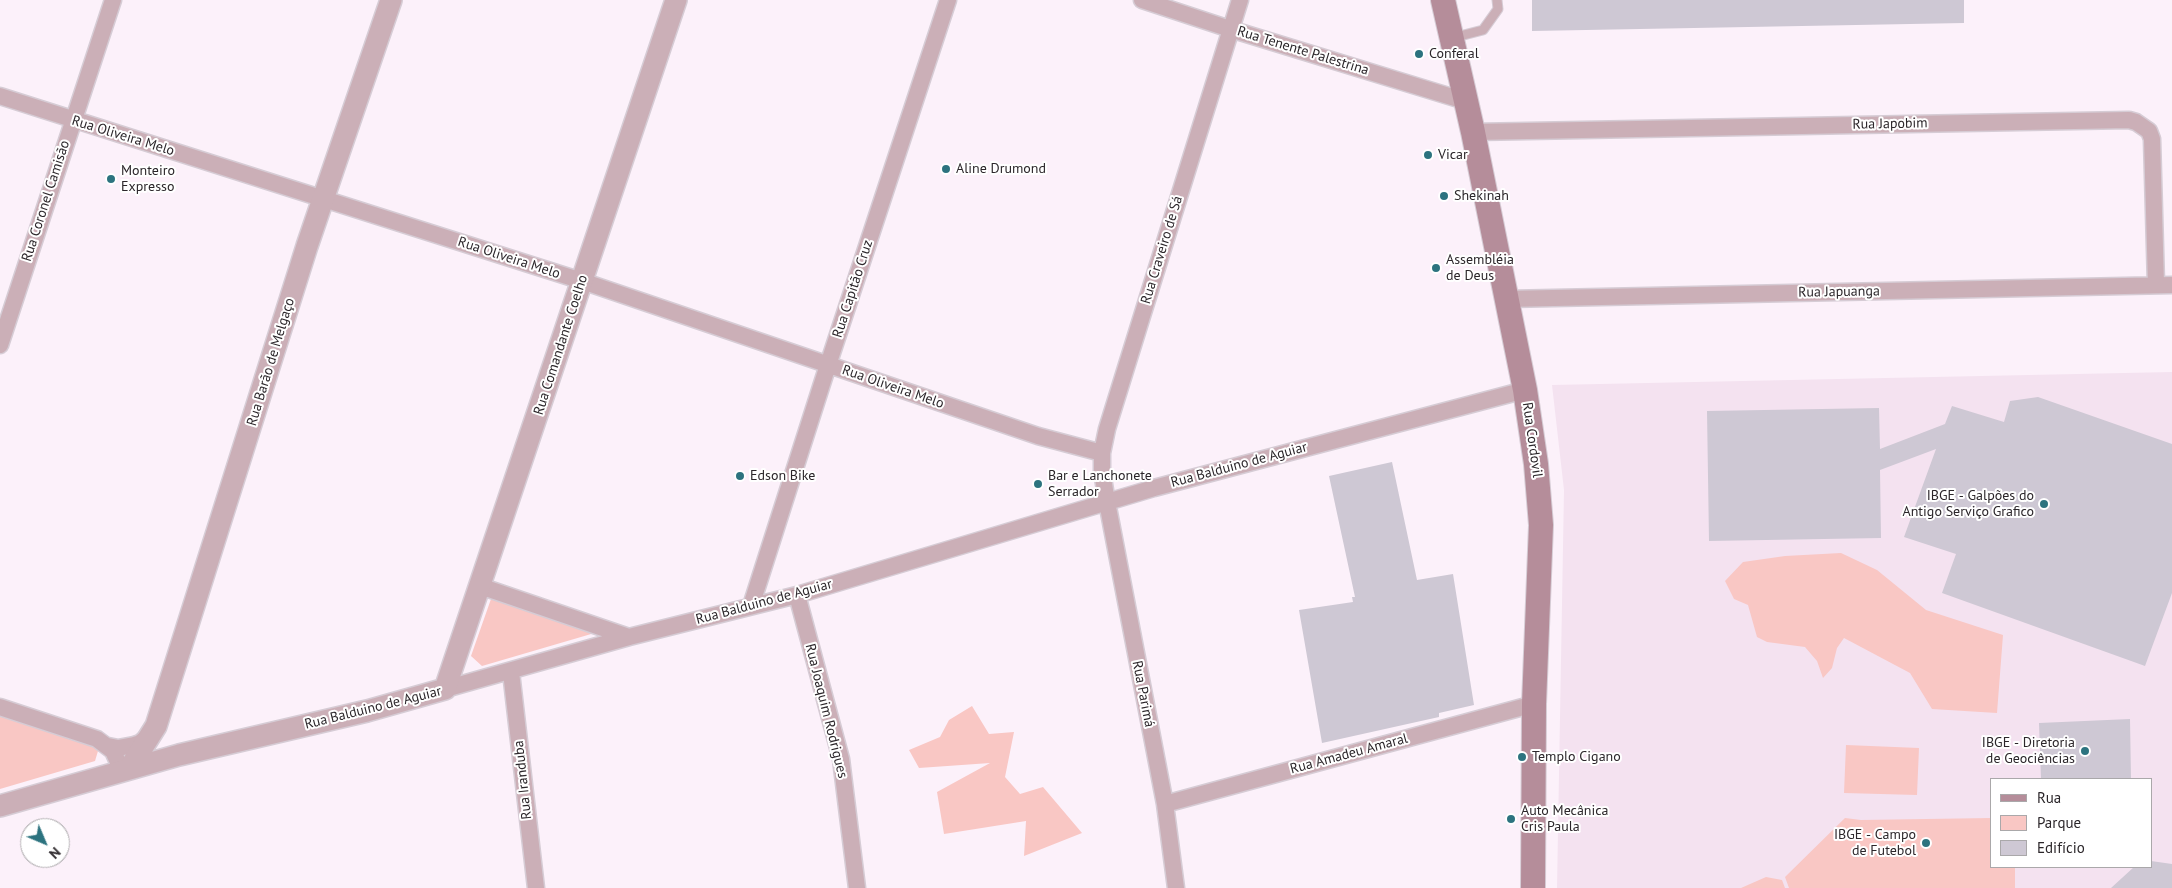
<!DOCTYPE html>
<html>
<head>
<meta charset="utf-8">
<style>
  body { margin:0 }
  #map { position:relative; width:2172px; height:888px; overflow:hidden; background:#fcf1fa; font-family:"PT Sans",sans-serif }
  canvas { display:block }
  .legend { position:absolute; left:1990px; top:778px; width:162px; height:90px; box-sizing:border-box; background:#fff; border:1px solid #aaa8aa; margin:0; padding:6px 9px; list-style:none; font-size:15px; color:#2b262a }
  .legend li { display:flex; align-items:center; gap:10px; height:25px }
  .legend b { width:25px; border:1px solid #aaa8aa }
  .north { position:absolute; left:20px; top:818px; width:50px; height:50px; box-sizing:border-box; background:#fff; border:1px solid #aaa8aa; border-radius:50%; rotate:135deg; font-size:14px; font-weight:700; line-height:20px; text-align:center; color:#2b262a }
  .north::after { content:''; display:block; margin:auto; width:18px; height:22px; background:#2c737f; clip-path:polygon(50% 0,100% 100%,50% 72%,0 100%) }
</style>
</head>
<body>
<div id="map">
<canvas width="2172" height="888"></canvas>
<ul class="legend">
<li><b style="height:6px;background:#b58d9a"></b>Rua</li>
<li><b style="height:14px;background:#f9c7c4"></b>Parque</li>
<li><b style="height:14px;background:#cec8d4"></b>Edifício</li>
</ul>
<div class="north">N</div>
</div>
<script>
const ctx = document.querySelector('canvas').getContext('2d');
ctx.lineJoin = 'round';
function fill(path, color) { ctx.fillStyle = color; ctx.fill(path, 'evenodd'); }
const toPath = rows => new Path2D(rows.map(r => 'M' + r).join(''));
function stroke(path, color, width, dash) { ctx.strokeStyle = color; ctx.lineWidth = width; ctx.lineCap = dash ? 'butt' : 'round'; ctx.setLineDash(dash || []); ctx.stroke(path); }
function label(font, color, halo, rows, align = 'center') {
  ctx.font = font + ' "PT Sans",sans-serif'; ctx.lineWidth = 4; ctx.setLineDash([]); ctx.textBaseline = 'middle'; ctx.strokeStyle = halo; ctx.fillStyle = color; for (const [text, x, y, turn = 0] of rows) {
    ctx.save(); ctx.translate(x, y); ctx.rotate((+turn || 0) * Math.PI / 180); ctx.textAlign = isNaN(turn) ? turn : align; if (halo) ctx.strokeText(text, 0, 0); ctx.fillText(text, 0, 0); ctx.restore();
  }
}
const built = toPath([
  [2172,372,2172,888,1557,888,1564,490,1552,385],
  [1991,779,2151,779,2151,867,1991,867]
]);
const green = toPath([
  [1841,553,1877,570,1926,610,2003,635,1997,713,1932,709,1910,673,1844,638,1837,648,1832,668,1823,678,1817,661,1805,647,1767,642,1757,637,1748,605,1734,599,1725,581,1743,562,1785,556],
  [491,599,598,632,482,666,471,656],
  [972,706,989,734,1014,732,1005,777,1020,794,1043,787,1082,833,1024,856,1026,821,944,834,937,792,990,763,919,768,909,750,940,737,949,720],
  [0,712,92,739,98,751,95,761,0,789],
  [1846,745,1919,748,1917,795,1844,793],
  [1845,818,1861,820,1991,818,1991,867,2015,867,2015,888,1789,888,1785,877],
  [1766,877,1782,880,1785,888,1741,888]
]);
const building = toPath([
  [1532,0,1964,0,1964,23,1532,31],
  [2038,397,2172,444,2172,593,2145,666,1942,593,1956,554,1904,537,1936,449,1880,470,1881,538,1709,541,1707,411,1879,408,1880,449,1945,424,1952,406,2004,422,2010,401],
  [1392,462,1417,580,1453,574,1474,705,1439,713,1439,717,1322,743,1299,610,1353,602,1352,597,1355,597,1329,476],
  [2130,719,2131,779,2041,779,2039,723],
  [2151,861,2172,864,2172,888,2111,888,2134,867,2151,867]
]);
const service = toPath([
  [1452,38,1483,30,1498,9,1497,0]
]);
const minor = toPath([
  [1142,0,1230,29,1465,101],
  [0,96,582,281,1038,436,1102,453],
  [1473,132,2129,120,2136,122,2149,131,2152,139,2156,285],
  [1506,299,2172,285],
  [0,345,113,0],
  [480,586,629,637],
  [797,595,841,759,857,888],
  [751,606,828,365,948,0],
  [511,672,536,888],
  [445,689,629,637,797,595,1154,488,1525,390],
  [0,707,97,739,113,751,122,771],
  [108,746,118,748,134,745,140,743,150,735],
  [1165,804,1534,704],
  [1176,888,1165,804,1107,502,1102,472,1102,453,1107,429,1240,0]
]);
const tertiary = toPath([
  [129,769,156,726,307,246,391,0],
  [0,806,179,755,367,711,445,689,676,0]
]);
const secondary = toPath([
  [1443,0,1473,132,1525,390,1536,464,1541,525,1534,704,1533,888]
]);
const markers = [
  [1419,54,5,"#2c737f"],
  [1428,155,5,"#2c737f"],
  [946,169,5,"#2c737f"],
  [111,179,5,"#2c737f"],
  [1444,196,5,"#2c737f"],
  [1436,268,5,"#2c737f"],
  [740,476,5,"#2c737f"],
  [1038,484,5,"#2c737f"],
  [2044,504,5,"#2c737f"],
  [2085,751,5,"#2c737f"],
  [1522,757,5,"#2c737f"],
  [1511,819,5,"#2c737f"],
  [1926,843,5,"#2c737f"]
];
const streetNames = [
  ["Rua Tenente Palestrina",1303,51,17],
  ["Rua Japobim",1890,124,-1],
  ["Rua Oliveira Melo",123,136,17],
  ["Rua Coronel Camisão",46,201,-72],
  ["Rua Craveiro de Sá",1162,250,-73],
  ["Rua Oliveira Melo",509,258,18],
  ["Rua Capitão Cruz",853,289,-72],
  ["Rua Japuanga",1839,292,-1],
  ["Rua Comandante Coelho",561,345,-72],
  ["Rua Barão de Melgaço",271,362,-73],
  ["Rua Oliveira Melo",893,387,19],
  ["Rua Cordovil",1532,440,82],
  ["Rua Balduino de Aguiar",1239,465,-15],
  ["Rua Balduino de Aguiar",764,602,-15],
  ["Rua Parimá",1143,694,79],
  ["Rua Balduino de Aguiar",373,708,-14],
  ["Rua Joaquim Rodrigues",826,711,76],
  ["Rua Amadeu Amaral",1349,754,-15],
  ["Rua Iranduba",523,780,-96]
];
const poiNames = [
  ["Conferal",1429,54],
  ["Vicar",1438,155],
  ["Aline Drumond",956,169],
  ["Monteiro",121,171],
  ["Expresso",121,187],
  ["Shekinah",1454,196],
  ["Assembléia",1446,260],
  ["de Deus",1446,276],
  ["Edson Bike",750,476],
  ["Bar e Lanchonete",1048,476],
  ["Serrador",1048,492],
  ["IBGE - Galpões do",2034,496,"right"],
  ["Antigo Serviço Grafico",2034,512,"right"],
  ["IBGE - Diretoria",2075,743,"right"],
  ["de Geociências",2075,759,"right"],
  ["Templo Cigano",1532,757],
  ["Auto Mecânica",1521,811],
  ["Cris Paula",1521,827],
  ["IBGE - Campo",1916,835,"right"],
  ["de Futebol",1916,851,"right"]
];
fill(built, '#f4e2f0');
fill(green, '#f9c7c4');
fill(building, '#cec8d4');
stroke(service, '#d6ccd5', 11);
stroke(minor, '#d6ccd5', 19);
stroke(tertiary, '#d6ccd5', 24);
stroke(secondary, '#d6ccd5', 26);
stroke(service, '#cbafb7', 9);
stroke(minor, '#cbafb7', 16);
stroke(tertiary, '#cbafb7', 21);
stroke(secondary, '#b58d9a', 24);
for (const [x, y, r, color] of markers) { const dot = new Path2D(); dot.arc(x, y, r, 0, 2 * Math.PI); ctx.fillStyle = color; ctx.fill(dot); stroke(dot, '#fff', 2); }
label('14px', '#2b262a', '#fff', streetNames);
label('14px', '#2b262a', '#fff', poiNames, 'left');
</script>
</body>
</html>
